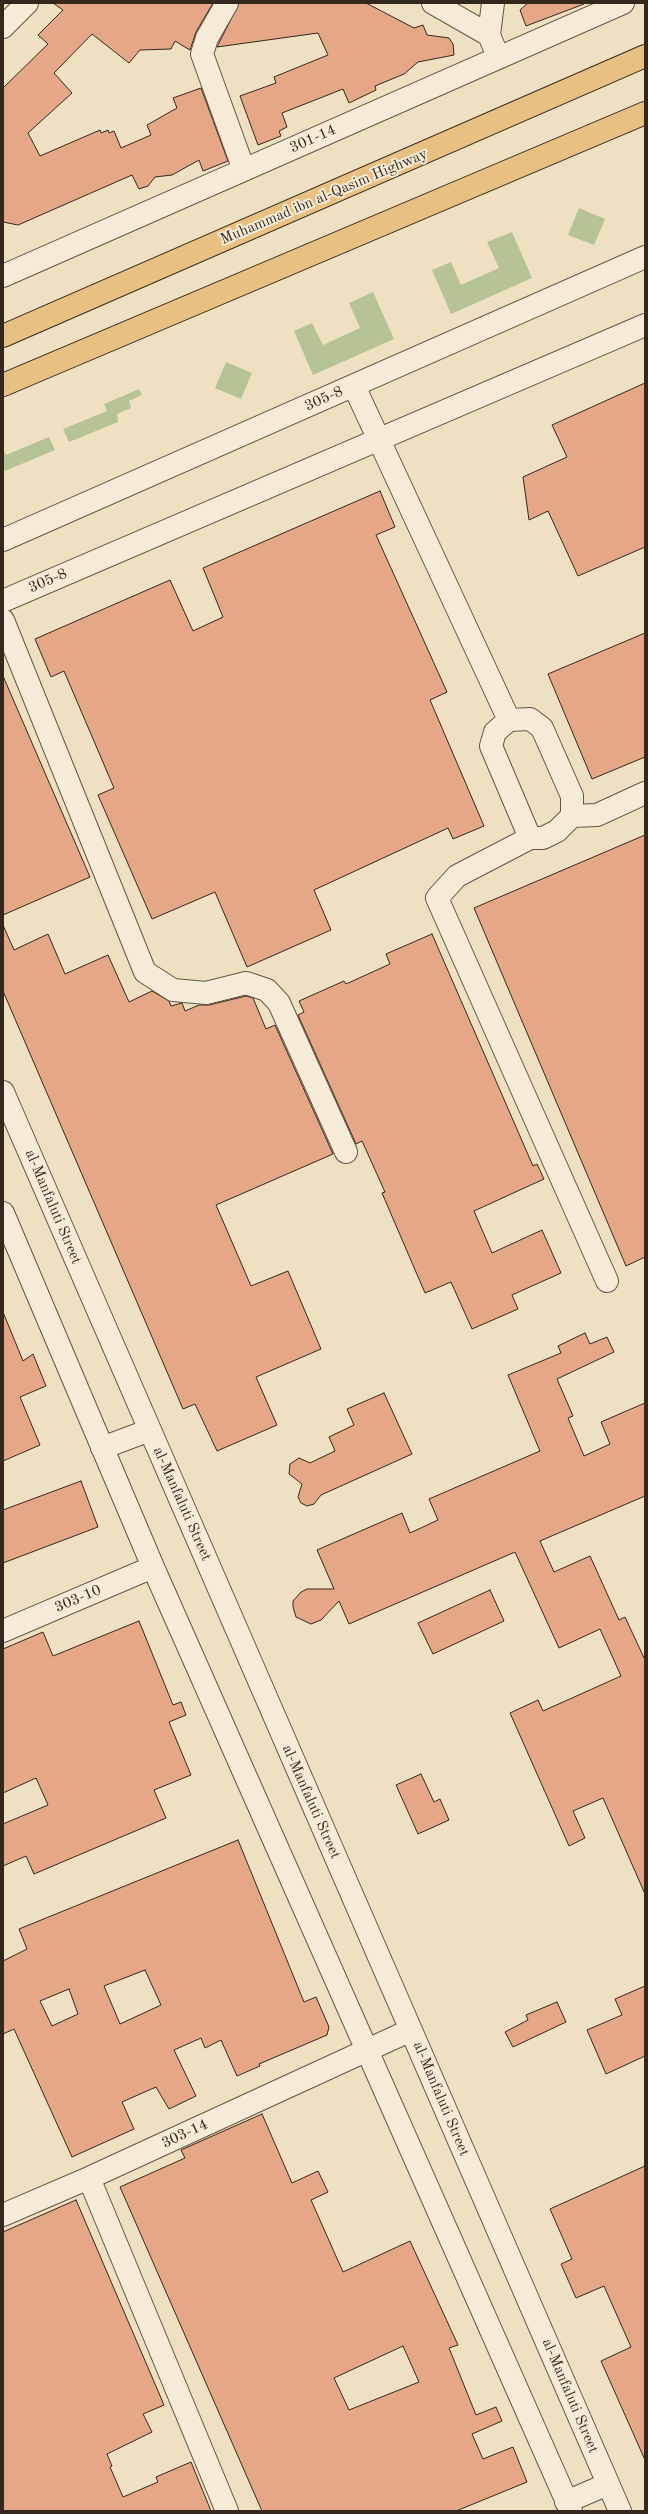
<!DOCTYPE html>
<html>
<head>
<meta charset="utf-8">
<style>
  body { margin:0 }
  #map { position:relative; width:648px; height:2514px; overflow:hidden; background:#efe0c2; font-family:"Old Standard TT",serif }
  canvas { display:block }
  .frame { position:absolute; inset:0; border:4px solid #34281d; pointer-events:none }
</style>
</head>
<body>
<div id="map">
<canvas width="648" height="2514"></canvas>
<div class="frame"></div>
</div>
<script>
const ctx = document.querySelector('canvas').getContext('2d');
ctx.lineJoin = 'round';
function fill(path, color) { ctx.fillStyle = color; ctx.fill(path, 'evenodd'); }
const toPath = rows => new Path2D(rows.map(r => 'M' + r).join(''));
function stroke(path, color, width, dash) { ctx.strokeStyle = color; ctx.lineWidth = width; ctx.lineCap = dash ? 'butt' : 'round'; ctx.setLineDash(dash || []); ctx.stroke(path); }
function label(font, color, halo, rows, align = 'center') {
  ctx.font = font + ' "Old Standard TT",serif'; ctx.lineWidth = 4; ctx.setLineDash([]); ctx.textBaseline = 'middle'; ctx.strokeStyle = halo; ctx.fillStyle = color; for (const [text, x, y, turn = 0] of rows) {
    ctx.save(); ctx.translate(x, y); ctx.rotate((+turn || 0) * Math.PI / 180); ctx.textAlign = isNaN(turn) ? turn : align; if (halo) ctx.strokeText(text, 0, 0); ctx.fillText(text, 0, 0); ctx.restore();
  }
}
const green = toPath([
  [579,208,605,219,594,245,568,235],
  [512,232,532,278,451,314,432,270,451,262,461,285,499,268,487,242],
  [373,292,394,339,313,375,294,331,312,323,323,345,360,328,349,303],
  [226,362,252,373,241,399,215,388],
  [139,389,142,395,129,401,131,408,117,414,118,422,69,442,63,429,107,411,104,404],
  [49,437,55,450,5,471,3,468,3,449,6,455]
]);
const building = toPath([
  [53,3,213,3,196,32,190,50,175,41,171,49,140,50,129,63,92,34,54,73,72,93,28,133,40,156,100,130,101,133,108,130,109,133,114,131,121,148,151,135,147,125,177,108,173,98,201,88,228,161,203,171,199,160,172,175,155,177,148,186,139,189,132,175,18,225,3,222,3,88,48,44,38,35,63,10,53,3],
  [239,3,366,3,414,28,423,25,427,35,449,38,453,44,454,55,418,62,404,74,375,86,376,90,349,103,343,89,282,113,287,127,279,131,281,136,258,145,240,96,276,83,274,77,328,55,318,33,217,47,239,3],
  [528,3,584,3,584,4,526,26,520,10,528,3],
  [645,383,645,547,578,576,548,511,529,520,523,477,567,457,552,425,645,383],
  [380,491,395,527,376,535,447,692,430,700,484,826,453,839,448,828,314,890,331,930,247,967,215,892,152,919,98,795,114,788,64,671,51,677,35,639,170,580,193,631,223,617,203,568,380,491],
  [645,633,645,757,592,779,548,674,645,633],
  [3,676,90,877,3,915,3,676],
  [645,835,645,1257,626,1266,474,908,645,835],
  [3,925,14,950,48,934,65,974,108,955,129,1002,152,991,169,1001,171,1006,182,1003,185,1011,199,1005,209,1005,246,996,253,998,266,1029,275,1025,333,1154,216,1205,251,1286,288,1271,321,1349,256,1377,277,1425,217,1451,195,1404,183,1409,3,991,3,925],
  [432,934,533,1166,537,1164,544,1179,474,1211,492,1253,542,1230,561,1273,512,1295,518,1309,472,1329,451,1282,425,1293,382,1193,385,1192,362,1141,356,1144,298,1015,304,1012,299,1001,344,981,346,984,390,964,386,954,432,934],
  [3,1312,23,1361,33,1354,46,1386,20,1397,40,1445,3,1461,3,1312],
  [585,1333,590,1344,607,1337,614,1352,557,1379,573,1416,568,1418,584,1456,610,1444,601,1422,645,1403,645,1496,540,1541,554,1572,590,1556,619,1620,625,1617,645,1660,645,1894,603,1798,573,1811,585,1838,569,1846,510,1713,538,1700,543,1711,621,1676,600,1629,559,1648,515,1552,349,1624,339,1601,321,1620,311,1624,296,1617,293,1607,293,1601,301,1592,307,1589,334,1589,317,1550,402,1513,410,1533,438,1520,429,1499,540,1451,508,1375,561,1353,558,1346,585,1333],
  [384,1393,412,1454,321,1495,314,1504,307,1506,301,1503,298,1497,302,1484,289,1474,290,1464,299,1458,310,1463,335,1451,329,1437,354,1425,347,1409,384,1393],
  [81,1481,98,1527,3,1563,3,1510,81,1481],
  [490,1590,504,1621,433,1654,418,1623,490,1590],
  [139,1621,173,1705,181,1702,186,1715,169,1722,191,1775,154,1790,166,1818,34,1874,26,1856,3,1866,3,1824,48,1805,36,1778,3,1793,3,1649,43,1632,53,1656,139,1621],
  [421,1774,434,1802,440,1799,449,1820,418,1834,396,1785,421,1774],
  [238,1840,304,2002,316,1997,329,2027,327,2035,259,2064,260,2066,237,2076,221,2040,205,2048,201,2038,174,2050,196,2096,169,2109,156,2087,122,2102,134,2129,72,2157,14,2029,3,2034,3,1961,27,1949,19,1929,238,1840],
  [145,1970,161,2005,120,2024,104,1986,145,1970],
  [69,1989,78,2014,52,2026,40,2001,69,1989],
  [645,1986,645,2056,606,2074,587,2030,622,2015,615,1999,645,1986],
  [557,2002,566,2022,513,2047,505,2032,528,2020,526,2015,557,2002],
  [262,2114,292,2183,318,2171,328,2192,311,2200,343,2272,410,2241,458,2345,449,2348,476,2415,496,2407,502,2421,472,2434,483,2459,513,2447,527,2482,456,2511,262,2511,120,2187,185,2158,181,2150,262,2114],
  [403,2346,419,2382,349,2410,334,2378,403,2346],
  [645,2166,645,2460,601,2361,631,2347,604,2286,576,2298,561,2264,572,2259,550,2209,645,2166],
  [76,2200,164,2405,143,2414,152,2432,107,2454,112,2466,110,2467,123,2497,158,2482,156,2477,191,2462,211,2511,3,2511,3,2232,76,2200]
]);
const minor = toPath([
  [227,3,207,38,202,54,244,170],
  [433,3,489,35],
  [493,3,489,35,494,47],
  [3,27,27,3],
  [3,276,623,3],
  [354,386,509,720],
  [3,540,645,257],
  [3,601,645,325],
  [3,620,145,972,173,990,206,993,246,983,267,990,279,1003,346,1152],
  [530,719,542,728,572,796,572,816,557,831,543,838,530,838,491,746,495,732,509,720,530,719],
  [572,816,597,815,645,793],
  [530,838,457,876,437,898,607,1281],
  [3,1092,620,2511],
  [3,1213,153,1567,571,2511],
  [102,1448,150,1430],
  [3,1631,153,1567],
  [89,2178,227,2511],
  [3,2215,89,2178,411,2030],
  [566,2502,608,2484]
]);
const highway = toPath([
  [3,336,645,56],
  [3,385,645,113]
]);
const streetNames = [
  ["301-14",313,139,-24],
  ["Muhammad ibn al-Qasim Highway",324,197,-23],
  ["305-8",324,399,-24],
  ["305-8",48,581,-23],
  ["al-Manfaluti Street",53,1207,67],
  ["al-Manfaluti Street",182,1504,66],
  ["303-10",78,1599,-23],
  ["al-Manfaluti Street",311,1802,66],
  ["al-Manfaluti Street",441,2099,67],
  ["303-14",185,2134,-25],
  ["al-Manfaluti Street",570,2396,67]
];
fill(green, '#b6c395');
fill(building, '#e5a786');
stroke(building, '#34281d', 1);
stroke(minor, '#635646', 24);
stroke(highway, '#34281d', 24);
stroke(minor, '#f5ebd7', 22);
stroke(highway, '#e8c081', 22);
label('15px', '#34281d', '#f5ebd7', streetNames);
</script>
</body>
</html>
